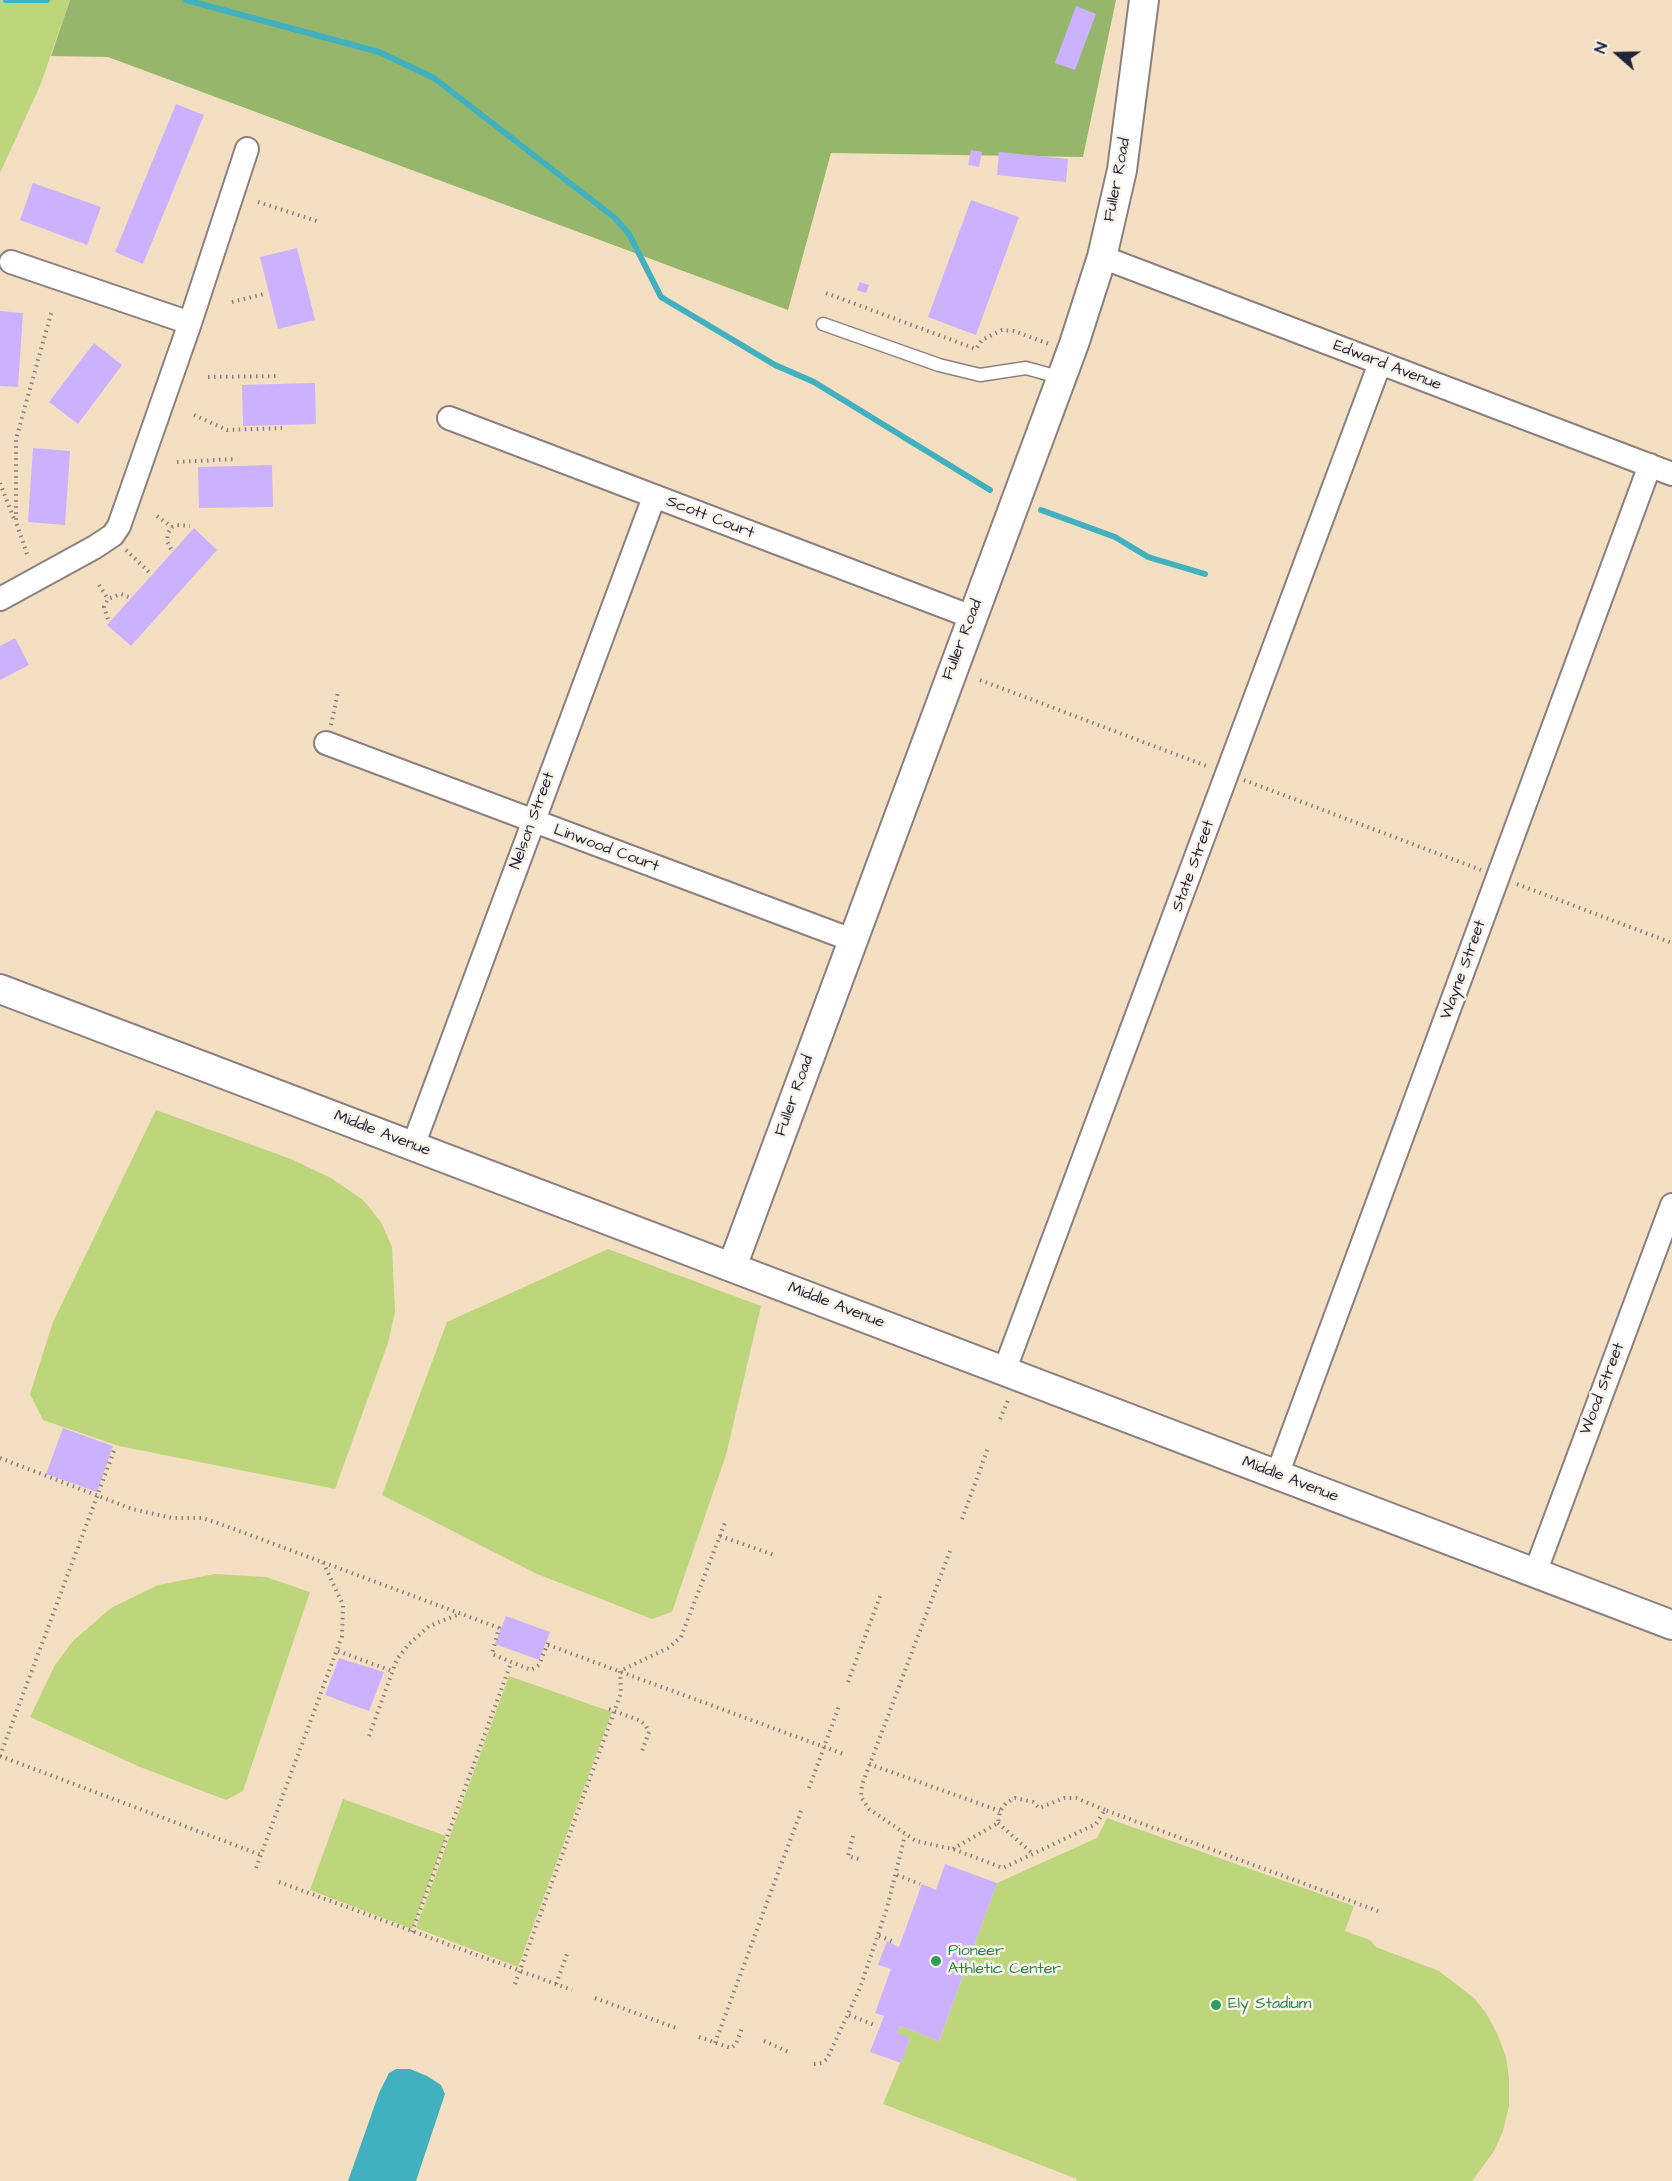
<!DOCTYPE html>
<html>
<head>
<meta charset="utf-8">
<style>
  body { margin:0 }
  #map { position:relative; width:1672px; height:2181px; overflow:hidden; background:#f4dfc3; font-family:"Architects Daughter",sans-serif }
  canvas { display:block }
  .north { position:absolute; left:1588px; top:24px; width:60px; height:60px; -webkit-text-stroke:4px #f7f3e8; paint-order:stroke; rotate:290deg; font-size:16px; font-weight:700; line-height:24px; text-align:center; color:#22223b }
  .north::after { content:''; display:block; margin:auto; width:21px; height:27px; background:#22223b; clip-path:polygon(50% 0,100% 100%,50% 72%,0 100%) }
</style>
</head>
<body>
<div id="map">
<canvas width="1672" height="2181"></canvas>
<div class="north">N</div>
</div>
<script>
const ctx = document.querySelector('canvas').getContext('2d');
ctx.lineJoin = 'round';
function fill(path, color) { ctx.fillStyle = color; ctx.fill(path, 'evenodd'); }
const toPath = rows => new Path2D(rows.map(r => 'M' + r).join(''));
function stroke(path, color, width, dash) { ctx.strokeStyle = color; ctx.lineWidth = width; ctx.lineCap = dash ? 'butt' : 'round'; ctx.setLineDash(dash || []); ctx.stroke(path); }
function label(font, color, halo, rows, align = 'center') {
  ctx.font = font + ' "Architects Daughter",sans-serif'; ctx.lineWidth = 5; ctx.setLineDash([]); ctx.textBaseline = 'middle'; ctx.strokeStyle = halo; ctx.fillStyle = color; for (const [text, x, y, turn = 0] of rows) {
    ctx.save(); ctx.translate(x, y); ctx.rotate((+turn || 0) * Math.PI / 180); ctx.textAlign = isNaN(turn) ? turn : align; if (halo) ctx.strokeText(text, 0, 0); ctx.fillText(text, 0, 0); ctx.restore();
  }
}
const green = toPath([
  [0,0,70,0,40,86,0,173],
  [156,1110,291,1159,331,1178,363,1200,381,1222,392,1247,395,1312,388,1343,335,1489,119,1446,43,1420,30,1394,53,1322],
  [608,1249,761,1306,726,1455,672,1612,652,1619,537,1574,382,1495,447,1322],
  [215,1574,266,1577,310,1592,243,1791,226,1800,140,1767,30,1717,55,1665,73,1641,111,1608,158,1585],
  [509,1676,612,1712,518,1967,416,1928],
  [343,1799,446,1836,412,1929,310,1890],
  [1107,1818,1354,1906,1345,1931,1370,1940,1376,1947,1439,1971,1474,1998,1486,2013,1497,2033,1506,2057,1509,2078,1509,2106,1503,2131,1494,2151,1472,2181,1076,2181,1077,2179,883,2104,910,2039,897,2033,900,2026,939,2041,997,1883,1097,1838]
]);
const forest = toPath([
  [70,0,1116,0,1083,157,831,153,788,310,108,57,51,56]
]);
const water = toPath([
  [396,2069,410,2069,427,2076,441,2085,445,2094,416,2181,348,2181,379,2093,389,2073]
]);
const stream = toPath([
  [6,0,47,0],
  [186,0,379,52,434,78,615,218,629,234,661,297,775,365,814,382,990,490],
  [1041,510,1115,537,1148,557,1205,574]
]);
const building = toPath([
  [1076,6,1096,14,1075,70,1055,63],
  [176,104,204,115,143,264,115,252],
  [971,150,982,152,979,167,968,165],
  [999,152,1068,159,1066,182,997,175],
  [33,183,101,207,87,245,20,220],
  [971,200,1019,217,976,335,928,317],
  [297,248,315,320,278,329,260,257],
  [860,282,869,285,866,293,857,290],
  [0,311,23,313,18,387,0,386],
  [94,343,122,365,78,424,49,402],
  [315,383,316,424,243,426,242,385],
  [33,448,70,451,65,525,28,522],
  [272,465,273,507,199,508,198,467],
  [194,528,217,550,131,646,107,625],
  [15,638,29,665,0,680,0,646],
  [63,1428,113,1446,97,1492,46,1474],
  [506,1616,550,1632,539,1660,495,1644],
  [339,1658,384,1672,369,1711,325,1695],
  [945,1864,997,1883,939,2041,900,2026,897,2033,910,2038,901,2063,870,2052,884,2016,875,2013,891,1969,878,1965,887,1941,899,1947,922,1884,936,1890]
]);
const path = toPath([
  [258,202,317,221],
  [826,293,976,349,982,340,1002,330,1014,331,1049,344],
  [232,302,264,294],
  [208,377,280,376],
  [194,415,227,430,282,428],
  [177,462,236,459],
  [0,483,14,519],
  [157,516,172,527],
  [171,549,167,541,168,533,172,527,177,525,190,526],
  [126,550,149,572],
  [27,554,16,522,16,439,52,310],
  [99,585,108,599],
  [108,619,104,607,108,599,121,594,129,597],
  [980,680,1209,767],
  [331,725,338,692],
  [1244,780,1481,870],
  [1517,884,1672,943],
  [1000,1419,1009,1398],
  [0,1458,132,1509,172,1518,202,1518,215,1522,499,1628,492,1654,531,1670,539,1665,549,1640],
  [962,1519,988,1448],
  [720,1536,774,1555],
  [950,1551,862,1785,861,1797,869,1809,916,1841,953,1849,1003,1868,1096,1824,1105,1810,1378,1911],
  [548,1645,846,1755],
  [338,1651,392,1671],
  [848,1682,881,1594],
  [609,1709,641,1721,646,1726,649,1732,642,1751],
  [369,1736,397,1659,409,1644,429,1626,460,1614],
  [0,1756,115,1448],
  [0,1756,261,1855],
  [869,1764,1000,1811],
  [809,1788,839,1706],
  [998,1823,1033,1854],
  [853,1836,848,1856,863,1860],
  [953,1849,998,1823,1000,1811,1006,1803,1015,1798,1033,1802,1039,1808,1064,1798,1076,1798,1105,1810],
  [256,1868,342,1636,343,1605,323,1562],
  [897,1875,920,1884],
  [279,1882,572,1990],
  [412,1932,511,1663],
  [879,1936,892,1941],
  [515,1984,621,1693,620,1671,668,1648,681,1637,726,1520],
  [556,1984,567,1954],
  [595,1998,676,2028],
  [849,2015,877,2026],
  [699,2037,731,2048,736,2044,742,2028],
  [764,2041,791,2053],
  [715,2043,801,1811],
  [814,2064,822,2063,827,2059,860,1988,887,1908,905,1835]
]);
const service = toPath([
  [823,324,939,365,980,375,1026,368,1062,378]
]);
const minor = toPath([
  [1102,257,1672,474],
  [11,262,190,323],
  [449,418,972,617],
  [0,599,95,547,113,535,119,526,190,323,247,149],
  [326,743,852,940],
  [413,1146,654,497],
  [1005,1369,1380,363],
  [1277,1475,1650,465],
  [1535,1573,1672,1205]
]);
const tertiary = toPath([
  [0,989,1672,1625],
  [732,1267,1074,344,1102,257,1122,170,1144,0]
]);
const markers = [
  [936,1961,6,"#2e9e5b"],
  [1216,2005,6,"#2e9e5b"]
];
const streetNames = [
  ["Fuller Road",1118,180,-79],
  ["Edward Avenue",1387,366,21],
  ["Scott Court",710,518,21],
  ["Fuller Road",963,640,-69],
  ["Nelson Street",533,821,-70],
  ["Linwood Court",606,849,20],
  ["State Street",1194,866,-70],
  ["Wayne Street",1464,970,-70],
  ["Fuller Road",795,1096,-70],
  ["Middle Avenue",382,1134,21],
  ["Middle Avenue",836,1306,21],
  ["Wood Street",1603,1389,-69],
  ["Middle Avenue",1290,1480,21]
];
const leisureNames = [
  ["Pioneer",948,1952],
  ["Athletic Center",948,1970],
  ["Ely Stadium",1228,2005]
];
fill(green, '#bed67b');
fill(forest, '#96b76b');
fill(water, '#42b1bf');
stroke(stream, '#42b1bf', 6);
fill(building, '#ccb2fe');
stroke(service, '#8b807f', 15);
stroke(minor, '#8b807f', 26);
stroke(tertiary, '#8b807f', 32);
stroke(path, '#8b807f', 4, [1.5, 4.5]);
stroke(service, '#fff', 12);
stroke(minor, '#fff', 22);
stroke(tertiary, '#fff', 28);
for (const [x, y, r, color] of markers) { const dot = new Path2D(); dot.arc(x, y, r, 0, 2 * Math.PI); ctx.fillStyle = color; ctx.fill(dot); stroke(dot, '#f7f3e8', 2); }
label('16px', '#22223b', '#f7f3e8', streetNames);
label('16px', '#27864d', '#f7f3e8', leisureNames, 'left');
</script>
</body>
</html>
